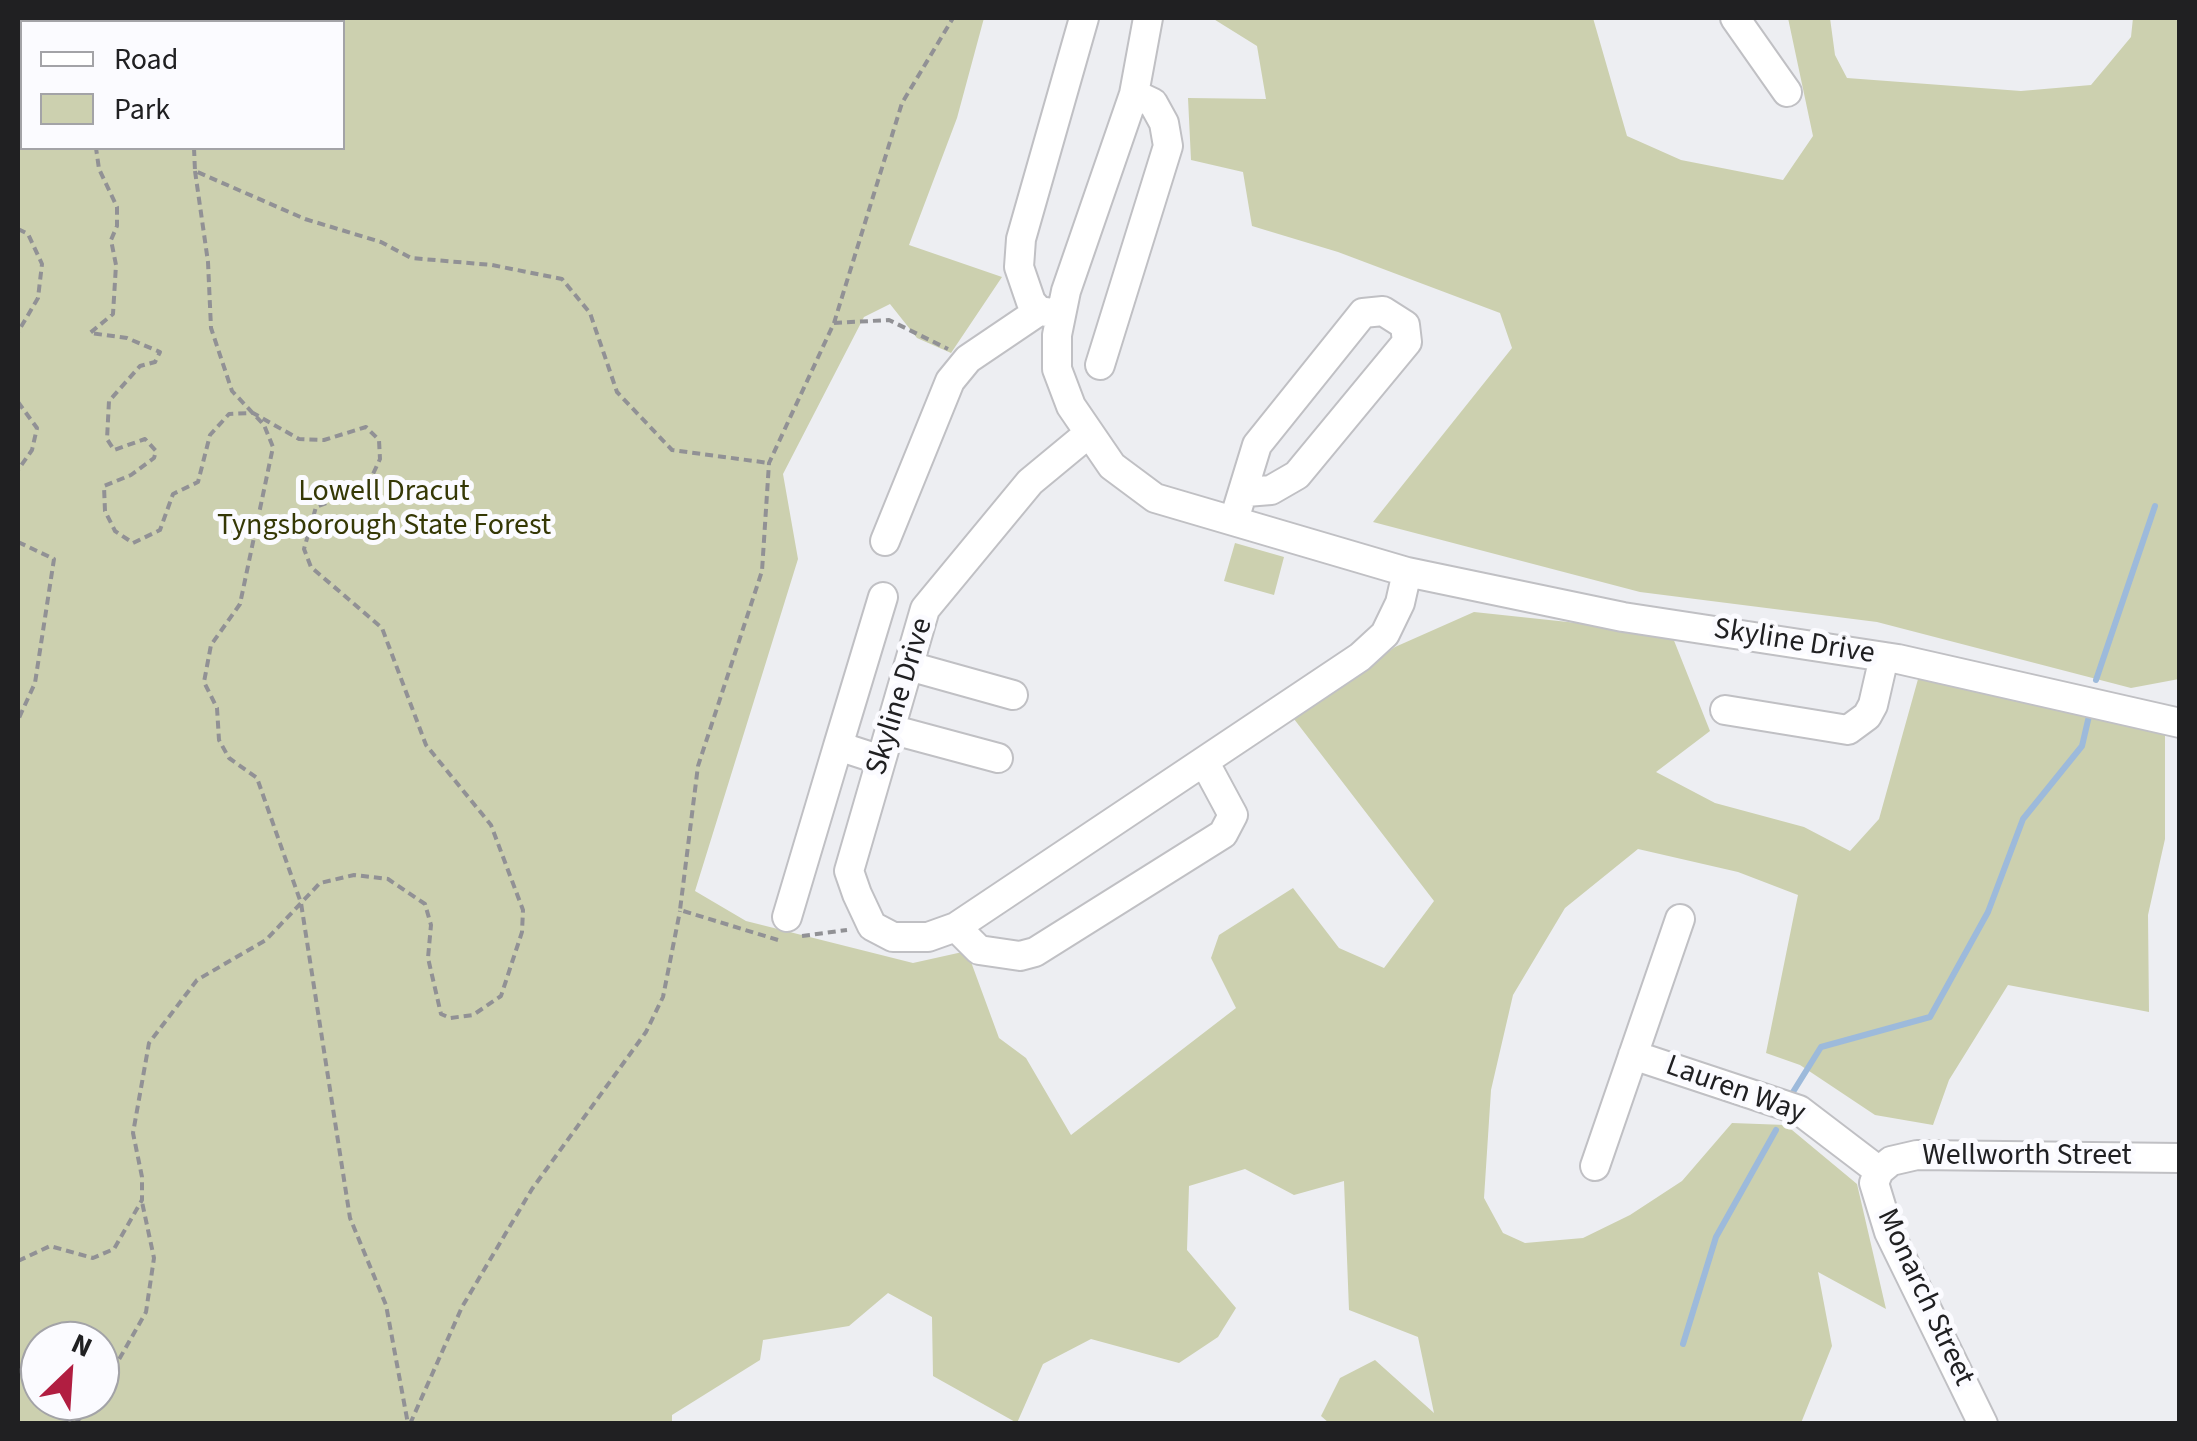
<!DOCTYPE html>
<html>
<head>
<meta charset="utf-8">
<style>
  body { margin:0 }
  #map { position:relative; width:2197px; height:1441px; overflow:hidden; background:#edeef2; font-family:"Source Sans 3",sans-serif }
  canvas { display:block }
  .frame { position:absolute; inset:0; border:20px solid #202022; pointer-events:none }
  .legend { position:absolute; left:20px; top:20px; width:325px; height:130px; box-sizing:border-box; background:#fbfbff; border:2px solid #a3a3a7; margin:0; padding:12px 18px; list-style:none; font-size:30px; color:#202022 }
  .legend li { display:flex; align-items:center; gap:20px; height:50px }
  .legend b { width:50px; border:2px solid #a3a3a7 }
  .north { position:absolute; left:20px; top:1321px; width:100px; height:100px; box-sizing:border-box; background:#fbfbff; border:2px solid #a3a3a7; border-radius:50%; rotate:25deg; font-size:28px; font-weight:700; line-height:40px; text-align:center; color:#202022 }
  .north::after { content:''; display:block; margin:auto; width:35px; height:45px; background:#b11e41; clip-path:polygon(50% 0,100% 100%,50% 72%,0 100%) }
</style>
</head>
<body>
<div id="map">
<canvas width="2197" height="1441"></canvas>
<div class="frame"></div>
<ul class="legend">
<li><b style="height:12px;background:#fff"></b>Road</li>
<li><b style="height:28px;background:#ccd0af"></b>Park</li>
</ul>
<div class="north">N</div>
</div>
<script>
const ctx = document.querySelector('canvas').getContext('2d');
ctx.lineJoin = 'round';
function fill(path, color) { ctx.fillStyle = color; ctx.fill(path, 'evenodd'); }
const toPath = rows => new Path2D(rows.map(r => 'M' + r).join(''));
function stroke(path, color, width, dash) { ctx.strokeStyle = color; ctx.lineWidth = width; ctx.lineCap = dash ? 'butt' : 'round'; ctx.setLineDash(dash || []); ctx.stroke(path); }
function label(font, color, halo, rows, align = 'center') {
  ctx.font = font + ' "Source Sans 3",sans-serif'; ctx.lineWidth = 10; ctx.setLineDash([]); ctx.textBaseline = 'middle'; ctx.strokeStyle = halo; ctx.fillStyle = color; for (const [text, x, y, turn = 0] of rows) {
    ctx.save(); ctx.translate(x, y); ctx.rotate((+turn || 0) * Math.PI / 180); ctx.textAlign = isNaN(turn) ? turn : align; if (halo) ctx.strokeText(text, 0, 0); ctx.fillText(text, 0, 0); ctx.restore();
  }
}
const green = toPath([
  [18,18,984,18,957,118,909,245,1002,277,951,353,917,338,890,304,864,317,783,474,798,559,695,891,746,921,913,963,967,951,999,1038,1026,1058,1071,1135,1236,1008,1211,958,1219,935,1293,888,1339,948,1384,968,1434,901,1294,719,1395,647,1474,612,1671,633,1710,731,1656,772,1715,803,1804,827,1850,851,1879,819,1920,672,2165,729,2165,839,2148,915,2149,1012,2008,985,1949,1080,1933,1125,1875,1115,1800,1065,1766,1053,1798,895,1738,872,1638,849,1565,908,1513,995,1491,1090,1484,1198,1503,1233,1525,1243,1583,1238,1630,1215,1682,1181,1732,1123,1786,1125,1857,1184,1886,1309,1818,1272,1832,1346,1801,1423,1329,1423,1321,1416,1340,1378,1375,1360,1434,1413,1418,1337,1349,1310,1344,1181,1294,1195,1245,1169,1189,1186,1187,1250,1236,1308,1218,1337,1179,1363,1091,1339,1043,1364,1017,1423,933,1376,932,1317,888,1293,849,1326,763,1340,760,1360,672,1415,672,1423,18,1423],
  [22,22,342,22,342,148,22,148],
  [40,1341,100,1341,100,1401,40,1401],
  [1212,18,1593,18,1627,136,1681,160,1783,180,1813,136,1788,18,1830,18,1835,55,1847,78,2021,91,2091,85,2131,37,2133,18,2179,18,2179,679,2131,688,1877,622,1640,592,1373,522,1512,348,1500,313,1338,252,1252,226,1243,172,1191,160,1188,98,1266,99,1257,46],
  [1235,543,1284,557,1274,595,1224,581]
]);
const stream = toPath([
  [2096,680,2155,506],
  [1793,1092,1821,1047,1930,1017,1988,912,2023,819,2082,746,2089,716],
  [1683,1344,1716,1237,1776,1130]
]);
const path = toPath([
  [76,18,80,22],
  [184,18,184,22],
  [33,22,49,18],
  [18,27,22,26],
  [194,148,195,171,305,219,381,242,411,258,492,265,562,279,590,313,617,392,672,450,769,463],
  [195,171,208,262,211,328,232,391,264,425,273,447,240,604,211,645,204,682,217,708,219,740,229,758,257,778,301,903,350,1218,386,1305,408,1424],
  [18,229,28,234,42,264,38,298,18,332],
  [834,323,889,320,948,349],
  [18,402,37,428,32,450,18,470],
  [18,542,54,559,35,683,18,720],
  [802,936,847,930],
  [778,940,680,910,698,766,762,571,769,463,834,323,902,103,953,18],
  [18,1261,50,1246,93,1258,114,1249,142,1200,142,1177,133,1133,149,1043,197,980,266,940,320,883,354,875,388,879,425,904,431,925,428,958,441,1014,450,1018,473,1015,501,996,522,932,523,910,491,825,426,745,382,628,311,567,304,549,316,507,357,491,373,474,380,459,379,440,366,427,324,440,299,439,253,413,229,414,210,435,198,482,173,494,160,530,133,543,115,531,105,511,104,486,131,475,154,458,156,451,145,439,114,450,107,439,109,401,140,366,155,362,160,352,127,338,90,333,113,314,116,265,111,240,117,226,117,207,99,169,96,148],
  [100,1393,146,1312,154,1258,142,1202],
  [75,1424,94,1401],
  [410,1424,462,1307,532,1189,646,1032,663,997,680,911]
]);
const minor = toPath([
  [1148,18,1134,94,1066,291,1057,335,1057,369,1071,406,1112,466,1155,498,1407,572,1623,617,1898,659,2180,723],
  [1735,18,1787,92],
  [1061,314,1039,311,1031,302,1019,267,1021,239,1084,18],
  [1100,365,1168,146,1164,123,1153,103,1134,94],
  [1088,434,1030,482,925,609,849,871,857,894,872,926,893,937,928,937,956,927,979,950,1020,956,1035,952,1223,834,1233,815,1205,763],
  [1234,520,1257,445,1363,313,1383,311,1405,325,1407,342,1297,475,1271,490,1246,492],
  [885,541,950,381,968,359,1039,311],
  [909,666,1013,695],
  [1725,710,1848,730,1867,716,1873,705,1884,657],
  [890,729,998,758],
  [838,746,883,597],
  [787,917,838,746,881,760],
  [956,927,1360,657,1385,634,1400,603,1407,572],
  [1633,1055,1799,1110,1879,1171],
  [1595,1166,1680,919],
  [1983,1424,1889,1232,1874,1183,1879,1171,1891,1161,1917,1155,2180,1158]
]);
const parkNames = [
  ["Lowell Dracut",384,493],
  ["Tyngsborough State Forest",384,527]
];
const streetNames = [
  ["Skyline Drive",1794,643,9],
  ["Skyline Drive",901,697,-73],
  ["Lauren Way",1735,1091,20],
  ["Wellworth Street",2027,1157],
  ["Monarch Street",1924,1298,65]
];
fill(green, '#ccd0af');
stroke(stream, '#9dbadb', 6);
stroke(minor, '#c0c0c4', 32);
stroke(path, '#919195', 4, [8, 5]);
stroke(minor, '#fff', 28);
label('30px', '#353805', '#fbfbff', parkNames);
label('30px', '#202022', '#fbfbff', streetNames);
</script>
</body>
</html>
